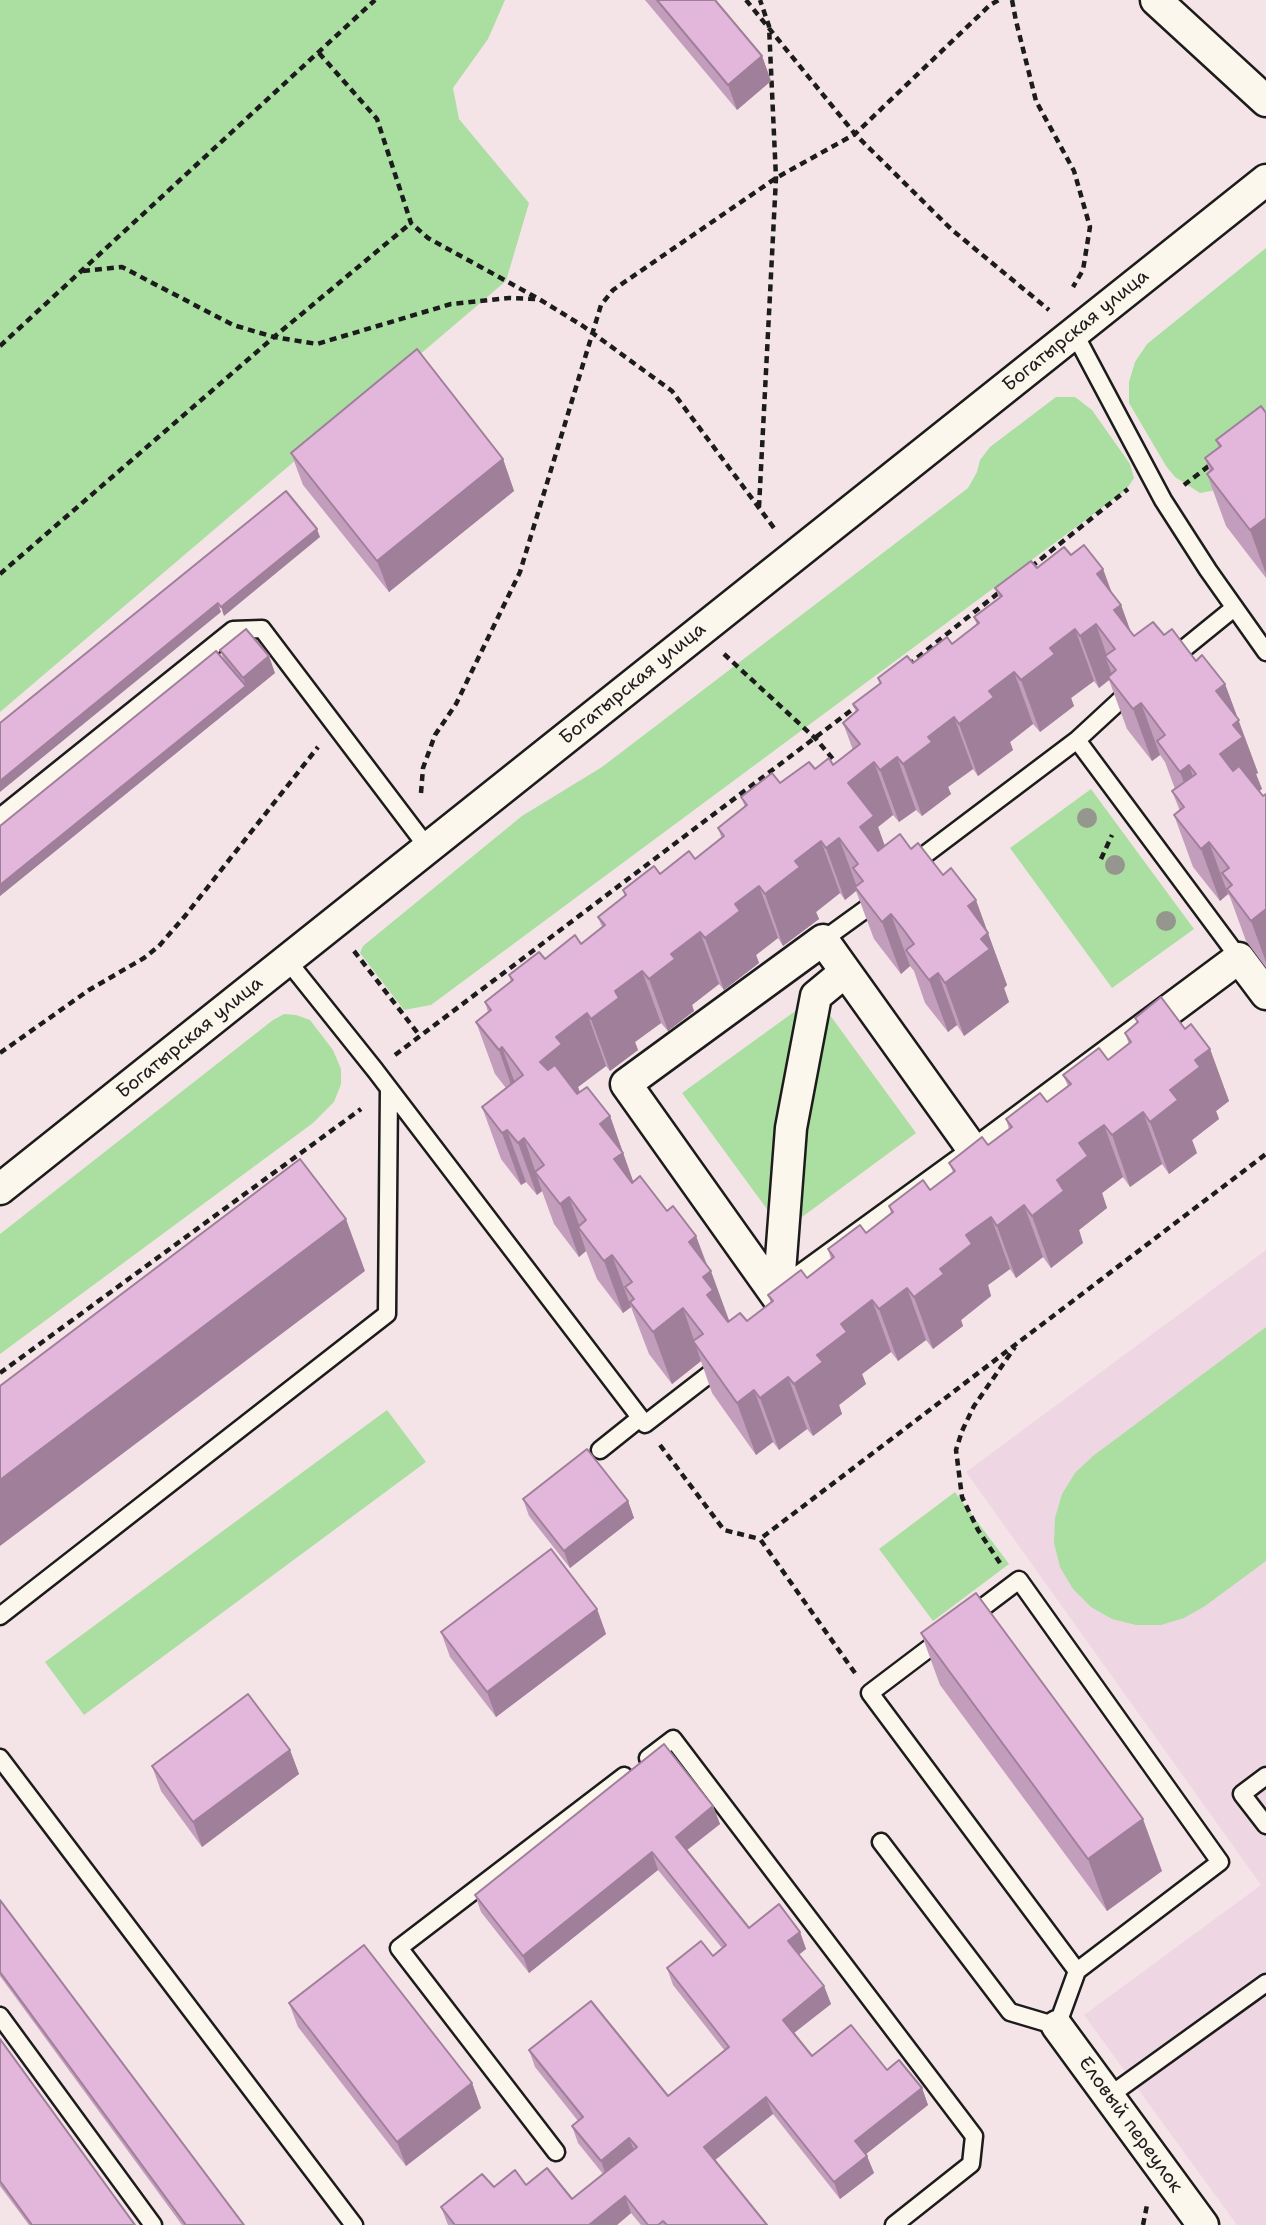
<!DOCTYPE html>
<html>
<head>
<meta charset="utf-8">
<style>
  body { margin:0 }
  canvas { display:block; background:#f4e4e7 }
</style>
</head>
<body>
<canvas width="1266" height="2225"></canvas>
<script>
const ctx = document.querySelector('canvas').getContext('2d');
ctx.lineJoin = 'round';
function fill(path, color) { ctx.fillStyle = color; ctx.fill(path, 'evenodd'); }
const toPath = rows => new Path2D(rows.map(r => 'M' + r).join(''));
function stroke(path, color, width, dash) { ctx.strokeStyle = color; ctx.lineWidth = width; ctx.lineCap = dash ? 'butt' : 'round'; ctx.setLineDash(dash || []); ctx.stroke(path); }
function label(font, color, halo, rows, align = 'center') {
  ctx.font = font + ' "Shantell Sans",sans-serif'; ctx.lineWidth = 6; ctx.setLineDash([]); ctx.textBaseline = 'middle'; ctx.strokeStyle = halo; ctx.fillStyle = color; for (const [text, x, y, turn = 0] of rows) {
    ctx.save(); ctx.translate(x, y); ctx.rotate((+turn || 0) * Math.PI / 180); ctx.textAlign = isNaN(turn) ? turn : align; if (halo) ctx.strokeText(text, 0, 0); ctx.fillText(text, 0, 0); ctx.restore();
  }
}
const built = toPath([
  [1266,1250,1266,2225,1237,2225,1084,2015,1261,1885,966,1472]
]);
const green = toPath([
  [0,0,505,0,488,39,453,88,459,119,529,203,506,281,0,712],
  [1266,248,1266,455,1216,490,1200,493,1175,477,1166,466,1129,403,1129,382,1135,362,1147,344],
  [1056,397,1075,397,1092,410,1130,464,1134,478,1126,490,431,1005,404,1010,360,953,363,946,522,816,602,767,968,488,977,472,980,460,990,447],
  [1091,789,1194,929,1112,988,1010,848],
  [816,996,916,1133,783,1231,682,1093],
  [284,1014,296,1015,310,1020,333,1050,341,1069,341,1084,334,1102,313,1123,0,1354,0,1234,273,1020],
  [1266,1327,1266,1561,1205,1606,1184,1618,1161,1625,1136,1625,1112,1619,1091,1607,1073,1589,1060,1567,1054,1543,1055,1518,1062,1494,1075,1473,1093,1456],
  [387,1410,426,1462,84,1715,45,1662],
  [955,1492,1009,1564,933,1621,879,1549]
]);
const path = toPath([
  [746,0,855,134,951,229,1049,310],
  [1012,0,1016,21,1036,101,1074,171,1090,227,1083,270,1073,287],
  [319,53,377,119,411,223,428,238,539,299,583,326,672,391,774,528],
  [83,271,122,267,233,325,274,337,317,344,451,304,509,298,538,299],
  [0,346,375,0],
  [1184,485,1210,465],
  [759,507,776,178,769,26,760,0],
  [1031,567,1128,489],
  [0,574,274,337,411,223],
  [724,654,816,739,838,765],
  [908,665,1002,590],
  [421,793,423,768,435,735,456,704,520,572,601,305,613,290,776,178,855,134,990,5,999,0],
  [1101,859,1112,835],
  [354,951,420,1036],
  [0,1053,89,990,144,958,159,946,185,916,318,747],
  [395,1055,857,706],
  [0,1373,361,1109],
  [660,1445,724,1530,760,1539],
  [1000,1563,978,1530,962,1497,956,1450,962,1431,974,1406,1015,1347],
  [855,1673,760,1539,1266,1154],
  [1143,2225,1147,2205]
]);
const service = toPath([
  [1078,340,1163,500,1208,570,1266,652],
  [1170,660,1234,608],
  [1077,740,1129,692],
  [0,817,233,630,262,629,428,848],
  [910,866,1077,740,1239,958],
  [823,940,870,906],
  [287,960,375,1070,645,1424,711,1373],
  [600,1450,640,1418],
  [0,1616,387,1314,389,1089],
  [944,1637,870,1693,1077,1971],
  [0,1758,354,2225],
  [648,1758,673,1739,974,2136,971,2164,894,2225],
  [1266,1776,1242,1794,1266,1825],
  [881,1842,1010,2012,1057,2026,1077,1971,1220,1862,1019,1580,970,1617],
  [0,2016,153,2225],
  [1109,2096,1266,1983],
  [556,2152,399,1948,624,1776]
]);
const minor = toPath([
  [1156,0,1266,101],
  [976,1154,823,940,626,1084,778,1298,976,1154,1239,958,1266,994],
  [0,1189,1266,180],
  [778,1298,791,1128,816,996,845,972],
  [1057,2026,1203,2225]
]);
const trees = [
  [1087,818],
  [1115,865],
  [1166,921]
];
const wall = toPath([
  [645,0,715,0,762,56,771,81,737,110],
  [1266,413,1266,578,1226,526,1207,474,1210,472,1205,458,1219,448,1216,440],
  [291,453,503,459,514,491,389,592,303,485],
  [1071,555,1103,569,1112,593,1121,605,1130,630,1134,636,1164,635,1225,684,1258,773,1256,774,1262,789,1259,791,1263,796,1266,794,1266,968,1246,941,1230,897,1228,894,1220,901,1193,867,1174,815,1180,811,1172,791,1175,789,1165,762,1160,755,1152,761,1127,729,1109,680,1099,688,1094,681,1071,698,1074,706,1040,732,1033,724,1010,742,1013,750,978,776,973,769,948,787,951,794,922,816,916,810,899,822,893,815,878,827,884,845,911,849,987,932,1007,985,1004,988,1009,1002,964,1036,957,1025,948,1032,925,1003,914,971,910,966,901,974,874,939,856,891,845,900,840,893,816,912,819,919,783,946,778,938,756,955,759,963,724,990,719,984,692,1005,694,1011,668,1031,661,1023,635,1042,638,1050,610,1071,606,1066,578,1087,580,1092,610,1116,633,1182,696,1236,729,1321,747,1321,771,1303,768,1295,807,1278,831,1259,828,1249,866,1233,891,1213,889,1206,930,1190,953,1172,949,1163,988,1145,1009,1129,1006,1119,1047,1102,1068,1086,1063,1075,1108,1060,1129,1044,1125,1033,1137,1023,1135,1018,1185,1029,1210,1049,1229,1101,1216,1111,1219,1119,1192,1140,1197,1153,1169,1174,1162,1164,1130,1187,1123,1177,1102,1193,1107,1208,1079,1230,1083,1243,1051,1268,1043,1257,1016,1278,1010,1269,988,1285,991,1296,961,1320,963,1326,933,1349,926,1340,898,1361,891,1352,862,1374,866,1384,839,1405,842,1414,813,1436,807,1429,779,1450,773,1442,756,1455,712,1393,701,1361,672,1384,649,1354,631,1307,623,1313,597,1279,586,1251,579,1257,554,1224,542,1191,537,1195,526,1182,521,1185,501,1159,482,1107,506,1088,495,1074,476,1022,488,1012,485,1002,511,982,509,975,581,944,602,927,598,917,625,896,623,890,695,859,722,839,718,828,745,807,741,797,780,783,815,769,833,765,853,750,843,723,856,712,853,704,880,684,878,678,952,644,977,625,974,617,999,598,995,588,1037,568],
  [220,650,275,673,0,896,0,826,224,660],
  [523,1499,628,1501,634,1518,570,1568,529,1516],
  [597,1609,606,1634,496,1717,450,1657,441,1632],
  [921,1633,1162,1871,1107,1911,940,1685],
  [290,1750,299,1774,202,1847,161,1791,152,1766],
  [713,1806,720,1824,687,1850,749,1928,800,1932,806,1949,799,1955,824,1986,831,2004,793,2033,812,2056,887,2070,922,2088,928,2105,866,2154,874,2173,840,2199,773,2114,715,2160,767,2225,641,2225,631,2213,617,2225,448,2225,441,2207,494,2187,526,2185,572,2199,603,2174,578,2143,572,2126,578,2121,535,2067,529,2050,668,2096,725,2051,673,1985,667,1968,713,1956,722,1948,658,1870,529,1973,481,1912,475,1895],
  [0,1900,244,2225,182,2225,0,1976],
  [289,2003,472,2083,481,2108,406,2166,298,2027],
  [0,2039,135,2225,29,2225,0,2186]
]);
const shadedWall = toPath([
  [762,56,771,81,737,110,728,85],
  [503,459,514,491,389,592,377,561],
  [1266,518,1266,574,1250,530],
  [317,529,320,537,224,616,221,607],
  [1103,569,1117,608,1121,605,1140,657,1133,662,1097,574],
  [218,603,221,612,0,792,0,781],
  [1096,624,1109,662,1105,656,1113,677,1108,677,1109,680,1099,688,1080,636],
  [1075,629,1094,681,1071,698,1074,706,1040,732,1021,680,1050,648],
  [269,656,275,673,0,896,0,885,246,686,243,678],
  [1014,672,1033,724,1010,742,1013,750,978,776,959,724,989,691],
  [1225,684,1258,773,1256,774,1262,789,1239,806,1220,754,1216,691],
  [1141,703,1160,755,1152,761,1133,709],
  [954,717,973,769,948,787,951,794,922,816,903,764,928,737],
  [897,757,916,810,899,822,880,770],
  [874,762,893,815,878,827,893,868,879,879,860,827,848,783],
  [1189,765,1208,818,1199,824,1180,772],
  [839,838,858,890,855,887,856,891,845,900,826,848],
  [821,841,840,893,816,912,819,919,783,946,765,894,795,861],
  [1209,842,1228,894,1220,901,1201,849],
  [759,886,778,938,756,955,759,963,724,990,705,938,735,904],
  [976,900,1007,985,1004,988,1009,1002,964,1036,945,983,968,906],
  [1266,909,1266,962,1251,921],
  [891,914,910,966,901,974,882,922],
  [700,932,719,984,692,1005,694,1011,668,1031,649,979,671,954],
  [642,971,661,1023,635,1042,638,1050,610,1071,591,1019,615,991],
  [938,973,957,1025,948,1032,929,980],
  [587,1013,606,1066,578,1087,581,1096,559,1114,540,1062,556,1037],
  [502,1047,521,1100,517,1102,499,1050],
  [1210,1049,1229,1101,1216,1111,1219,1119,1192,1140,1197,1153,1169,1174,1150,1122,1170,1090,1195,1060],
  [1143,1112,1162,1164,1130,1187,1112,1135],
  [610,1116,642,1206,633,1212,600,1124],
  [1104,1125,1123,1177,1102,1193,1107,1208,1079,1230,1083,1243,1051,1268,1032,1216,1057,1180,1079,1143],
  [507,1130,526,1182,521,1185,502,1133],
  [524,1138,542,1191,537,1195,518,1143],
  [569,1197,582,1233,578,1227,586,1251,579,1257,560,1204],
  [1024,1205,1043,1257,1016,1278,997,1226],
  [991,1217,1010,1269,988,1285,991,1296,961,1320,963,1326,933,1349,914,1297,940,1269,966,1235],
  [346,1219,365,1271,0,1546,0,1480],
  [696,1236,709,1272,711,1271,730,1323,726,1347,689,1242],
  [612,1255,631,1307,623,1313,604,1261],
  [907,1288,926,1340,898,1361,879,1309],
  [872,1300,891,1352,862,1374,866,1384,839,1405,842,1414,813,1436,794,1384,841,1324],
  [683,1308,701,1361,672,1384,653,1332],
  [788,1377,807,1429,779,1450,760,1398],
  [754,1390,773,1442,756,1455,737,1403],
  [628,1501,634,1518,570,1568,564,1551],
  [597,1609,606,1634,496,1717,487,1692],
  [290,1750,299,1774,202,1847,193,1822],
  [713,1806,720,1824,682,1854,676,1837],
  [1143,1819,1162,1871,1107,1911,1088,1859],
  [652,1852,658,1870,529,1973,523,1956],
  [800,1932,806,1949,794,1958,788,1941],
  [824,1986,831,2004,789,2037,783,2020],
  [472,2083,481,2108,406,2166,397,2142],
  [922,2088,928,2105,861,2158,855,2141],
  [766,2097,773,2114,710,2164,704,2147],
  [629,2138,636,2155,607,2178,601,2161],
  [867,2156,874,2173,840,2199,834,2182],
  [625,2196,631,2213,617,2225,589,2225]
]);
const building = toPath([
  [657,0,715,0,762,56,728,85,657,0],
  [417,349,503,459,377,561,291,453,417,349],
  [1261,406,1266,413,1266,518,1250,530,1207,474,1213,469,1205,458,1221,446,1216,440,1261,406],
  [286,491,317,529,221,607,218,603,0,781,0,723,286,491],
  [1084,545,1103,569,1097,574,1121,605,1114,610,1134,636,1153,622,1164,635,1172,629,1196,661,1202,655,1225,684,1216,691,1239,720,1233,725,1243,737,1220,754,1233,771,1239,766,1263,796,1266,794,1266,909,1251,921,1227,889,1232,885,1222,873,1229,868,1209,842,1201,849,1174,815,1184,807,1172,791,1196,774,1189,765,1180,772,1157,741,1165,735,1141,703,1133,709,1108,677,1116,670,1105,656,1115,649,1096,624,1080,636,1075,629,1050,648,1055,654,1021,680,1014,672,989,691,994,697,959,724,954,717,928,737,932,742,903,764,897,757,880,770,874,762,848,783,874,816,860,827,878,851,900,834,911,849,918,843,943,875,951,868,976,900,968,906,988,933,981,939,990,949,945,983,938,973,929,980,906,950,914,944,903,929,891,914,882,922,855,887,863,881,853,868,858,864,839,838,826,848,821,841,795,861,800,867,765,894,759,886,735,904,740,911,705,938,700,932,671,954,675,959,649,979,642,971,615,991,619,998,591,1019,587,1013,556,1037,562,1044,540,1062,548,1070,555,1065,577,1094,587,1087,610,1116,600,1124,623,1153,614,1159,632,1183,640,1176,667,1211,673,1206,696,1236,689,1242,711,1271,703,1277,713,1290,707,1295,728,1322,740,1313,747,1321,773,1301,768,1295,801,1270,807,1278,834,1257,828,1249,860,1225,866,1233,893,1212,889,1206,923,1180,930,1190,955,1171,949,1163,982,1137,988,1145,1012,1127,1006,1119,1040,1093,1047,1102,1071,1084,1063,1075,1099,1048,1108,1060,1131,1042,1125,1033,1138,1022,1135,1018,1161,997,1185,1029,1191,1024,1210,1049,1195,1060,1200,1067,1170,1090,1178,1100,1150,1122,1143,1112,1112,1135,1104,1125,1079,1143,1088,1156,1057,1180,1064,1191,1032,1216,1024,1205,997,1226,991,1217,966,1235,972,1244,940,1269,944,1274,914,1297,907,1288,879,1309,872,1300,841,1324,847,1332,817,1355,823,1362,794,1384,788,1377,760,1398,754,1390,737,1403,693,1341,703,1334,683,1308,653,1332,630,1302,634,1299,625,1287,632,1282,612,1255,604,1261,578,1227,586,1220,569,1197,560,1204,535,1172,544,1165,524,1138,518,1143,507,1130,502,1133,482,1107,523,1075,502,1047,499,1050,476,1022,491,1010,485,1002,513,980,509,975,539,952,545,959,575,935,581,944,605,925,598,917,626,895,623,890,654,866,660,874,689,851,695,859,724,836,718,828,747,805,741,797,772,773,780,783,809,762,815,769,829,758,833,765,860,744,843,723,858,710,853,704,881,683,878,678,907,656,913,663,947,637,952,644,979,623,974,617,1002,596,995,588,1031,561,1037,568,1064,547,1071,555,1084,545],
  [246,629,269,656,243,678,220,650,246,629],
  [216,651,246,686,0,885,0,826,216,651],
  [300,1159,346,1219,0,1480,0,1386,300,1159],
  [587,1449,628,1501,564,1551,523,1499,587,1449],
  [551,1549,597,1609,487,1692,441,1632,551,1549],
  [976,1593,1143,1819,1088,1859,921,1633,976,1593],
  [248,1694,290,1750,193,1822,152,1766,248,1694],
  [664,1744,713,1806,676,1837,749,1928,779,1904,800,1932,788,1941,824,1986,783,2020,812,2056,851,2025,887,2070,899,2060,922,2088,855,2141,867,2156,834,2182,766,2097,704,2147,767,2225,667,2225,663,2221,658,2225,648,2225,625,2196,589,2225,455,2225,441,2207,482,2174,494,2187,515,2170,526,2185,547,2168,572,2199,637,2147,629,2138,601,2161,572,2126,583,2117,529,2050,591,2001,668,2096,729,2047,667,1968,701,1941,713,1956,726,1945,652,1852,523,1956,475,1895,664,1744],
  [0,1900,244,2225,186,2225,0,1972,0,1900],
  [364,1945,472,2083,397,2142,289,2003,364,1945],
  [0,2039,135,2225,32,2225,0,2181,0,2039]
]);
const streetNames = [
  ["Богатырская улица",1076,331,-39],
  ["Богатырская улица",633,684,-39],
  ["Богатырская улица",190,1038,-39],
  ["Еловый переулок",1130,2125,54]
];
fill(built, '#efd6e3');
fill(green, '#aadfa1');
stroke(service, '#1c1c1c', 21);
stroke(minor, '#1c1c1c', 35);
stroke(path, '#1c1c1c', 4.5, [7, 5]);
stroke(service, '#fbf7ec', 16);
stroke(minor, '#fbf7ec', 30);
ctx.fillStyle = '#95968d';
for (const [x, y] of trees) { ctx.beginPath(); ctx.arc(x, y, 10, 0, 2 * Math.PI); ctx.fill(); }
fill(wall, '#c39dbc');
fill(shadedWall, '#9f7f99');
fill(building, '#e3b6db');
stroke(building, '#9f7f99', 2);
label('19px', '#1c1c1c', '#fbf7ec', streetNames);
</script>
</body>
</html>
